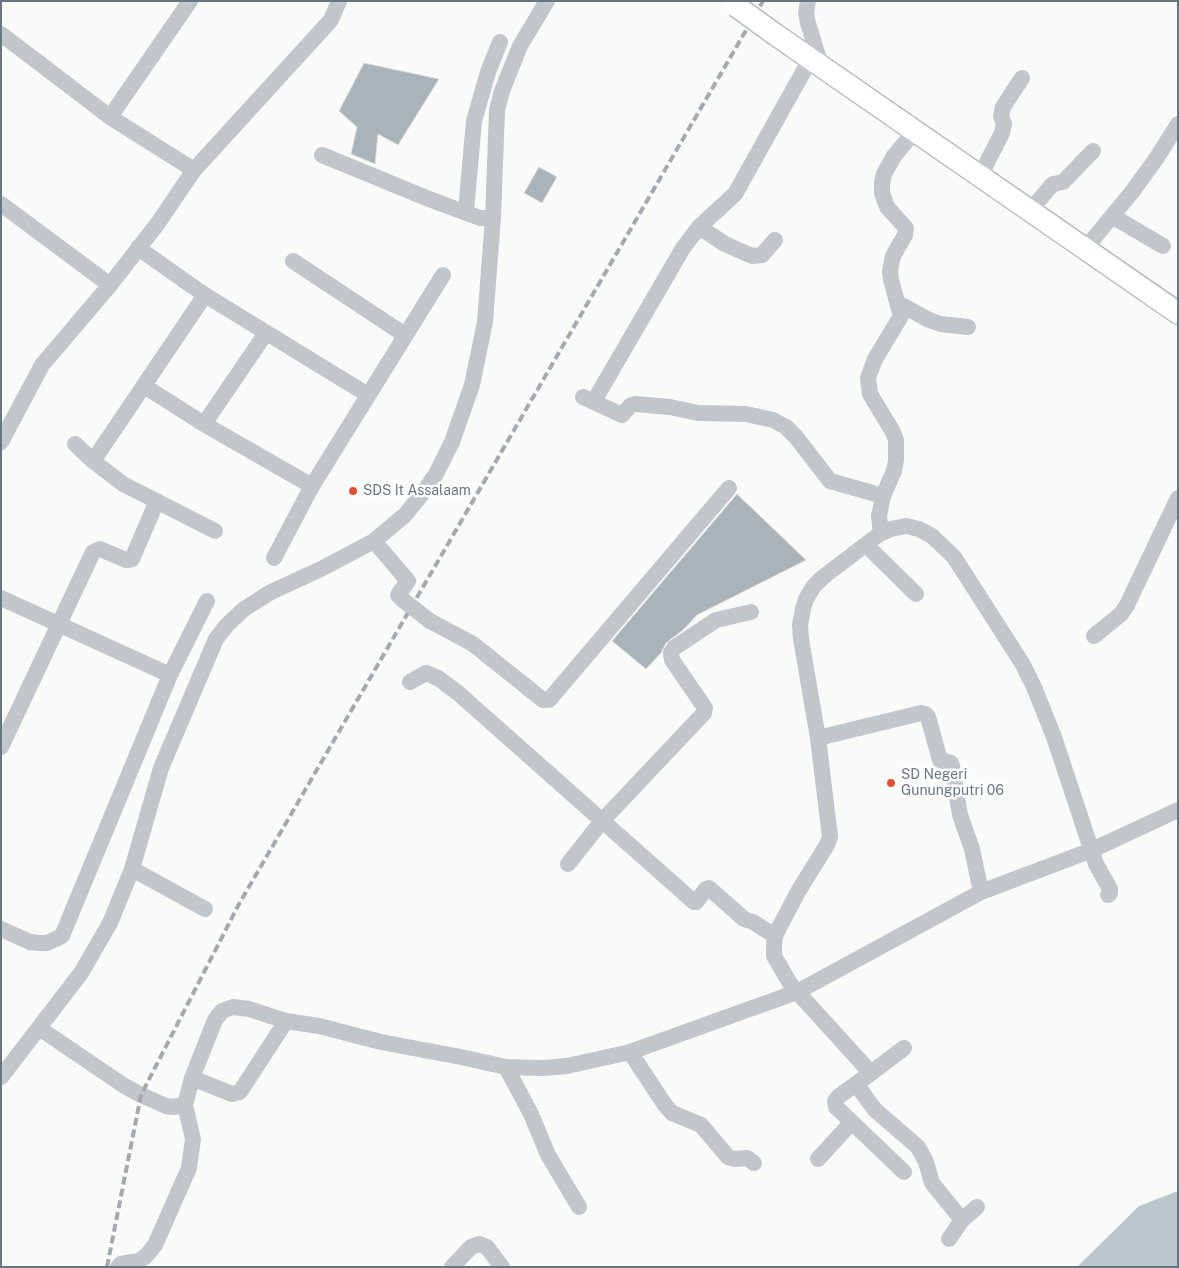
<!DOCTYPE html>
<html>
<head>
<meta charset="utf-8">
<style>
  body { margin:0 }
  #map { position:relative; width:1179px; height:1268px; overflow:hidden; background:#fafaf8; font-family:"Public Sans",sans-serif }
  canvas { display:block }
  .frame { position:absolute; inset:0; border:2px solid #667782; pointer-events:none }
</style>
</head>
<body>
<div id="map">
<canvas width="1179" height="1268"></canvas>
<div class="frame"></div>
</div>
<script>
const ctx = document.querySelector('canvas').getContext('2d');
ctx.lineJoin = 'round';
function fill(path, color) { ctx.fillStyle = color; ctx.fill(path, 'evenodd'); }
const toPath = rows => new Path2D(rows.map(r => 'M' + r).join(''));
function stroke(path, color, width, dash) { ctx.strokeStyle = color; ctx.lineWidth = width; ctx.lineCap = dash ? 'butt' : 'round'; ctx.setLineDash(dash || []); ctx.stroke(path); }
function label(font, color, halo, rows, align = 'center') {
  ctx.font = font + ' "Public Sans",sans-serif'; ctx.lineWidth = 5; ctx.setLineDash([]); ctx.textBaseline = 'middle'; ctx.strokeStyle = halo; ctx.fillStyle = color; for (const [text, x, y, turn = 0] of rows) {
    ctx.save(); ctx.translate(x, y); ctx.rotate((+turn || 0) * Math.PI / 180); ctx.textAlign = isNaN(turn) ? turn : align; if (halo) ctx.strokeText(text, 0, 0); ctx.fillText(text, 0, 0); ctx.restore();
  }
}
const water = toPath([
  [1178,1191,1178,1267,1077,1267,1139,1206]
]);
const building = toPath([
  [364,63,439,79,398,145,378,134,375,164,351,154,357,127,339,111,364,63],
  [539,167,557,177,542,203,524,193,539,167],
  [737,494,806,560,697,615,683,630,666,643,661,653,646,669,612,641,737,494]
]);
const minor = toPath([
  [808,1,806,13,808,23,821,66],
  [1,34,110,117,194,170],
  [110,117,190,1],
  [322,155,429,199,480,218,493,218],
  [980,176,1002,133,1004,124,1001,116,1003,107,1022,78],
  [1,204,110,285],
  [466,211,474,121,488,72,500,42],
  [1030,211,1050,187,1053,184,1063,182,1093,151],
  [1112,216,1163,246],
  [699,227,725,244,752,256,762,255,775,240],
  [138,248,205,295],
  [1085,249,1132,192,1156,159,1178,124],
  [293,261,405,335],
  [898,303,929,320,941,324,968,327],
  [144,386,204,424,312,486,443,275],
  [583,397,622,415,631,405,635,404,670,407,698,413,746,414,773,420,786,427,796,437,830,481,883,496],
  [594,401,683,248,699,227,735,194,811,58],
  [204,424,266,333],
  [1,442,42,365,110,285,158,223,194,170,331,20,339,1],
  [75,444,93,461,123,484,215,531],
  [93,461,205,295,368,395],
  [881,533,891,529,906,526,919,529,932,536,954,557,1022,663,1034,687,1054,737,1096,864,1110,889,1110,893,1108,895],
  [374,541,408,581,398,595,403,600],
  [866,545,916,594],
  [274,558,312,486],
  [1,598,170,675],
  [430,621,473,644,543,700,549,700,729,488],
  [1094,636,1121,614,1127,605,1178,498],
  [410,682,426,673,438,678,458,693,694,902,696,902,706,889,709,888,744,919,753,922,775,936],
  [818,738,921,713,925,714,928,717,940,760,951,763,952,766,960,815,972,849,981,892],
  [1,747,93,552,100,549,126,560,132,559,157,501],
  [568,864,602,821,704,713,705,708,672,660,671,653,674,648,716,620,751,612],
  [132,869,205,909],
  [1,929,30,942,39,943,47,943,62,936,170,675,207,601],
  [39,1028,123,1085,141,1095,166,1106,173,1107,185,1105,192,1078,215,1020,222,1011,233,1007,249,1009,286,1021,319,1026,381,1042,461,1057,506,1067,543,1068,567,1066,630,1052,797,992,981,892,1092,850,1178,810],
  [630,1052,665,1105,672,1113,701,1125,728,1157,735,1159,747,1158,754,1163],
  [506,1067,531,1114,548,1155,579,1207],
  [871,1073,904,1048],
  [1,1077,81,973,110,923,132,869,161,768,216,639,227,625,244,609,271,592,321,569,374,541,405,515,422,494,436,474,452,442,472,385,485,322,493,218,497,110,502,91,520,46,547,1],
  [192,1078,232,1094,240,1092,286,1021],
  [856,1084,875,1110,918,1147,926,1162,932,1183,962,1220],
  [818,1159,851,1123],
  [904,1172,836,1107,835,1101,838,1097,871,1073,791,985,774,956,774,947,775,936,780,926,799,890,827,845,830,837,818,738,801,639,800,625,803,609,806,599,814,586,823,577,881,533,879,516,883,496,894,471,896,460,896,440,893,432,870,394,868,378,875,359,901,316,891,280,890,271,893,256,905,235,906,228,887,207,882,193,882,183,884,174,894,156,915,131],
  [949,1239,962,1220,977,1207],
  [118,1267,121,1264,139,1261,146,1256,155,1245,189,1168,193,1139,185,1105],
  [452,1267,471,1247,479,1244,487,1247,502,1267]
]);
const major = toPath([
  [776,35,1178,313]
]);
const rail = toPath([
  [107,1267,141,1095,239,904,763,1]
]);
const minorBridge = toPath([
  [403,600,430,621]
]);
const majorBridge = toPath([
  [736,6,776,35]
]);
const markers = [
  [353,491,5,"#df5133"],
  [891,783,5,"#df5133"]
];
const poiNames = [
  ["SDS It Assalaam",363,491],
  ["SD Negeri",901,775],
  ["Gunungputri 06",901,791]
];
fill(water, '#bbc7cb');
fill(building, '#aab3b9');
stroke(building, '#dcdcda', 1);
stroke(major, '#b5babe', 24);
stroke(minor, '#c1c6ca', 16);
stroke(major, '#fff', 21);
stroke(rail, '#a3aaaf', 4, [8, 4]);
stroke(majorBridge, '#b5babe', 24, []);
stroke(minorBridge, '#c1c6ca', 16);
stroke(majorBridge, '#fff', 21);
for (const [x, y, r, color] of markers) { const dot = new Path2D(); dot.arc(x, y, r, 0, 2 * Math.PI); ctx.fillStyle = color; ctx.fill(dot); stroke(dot, '#fff', 2); }
label('14px', '#667782', '#fff', poiNames, 'left');
</script>
</body>
</html>
